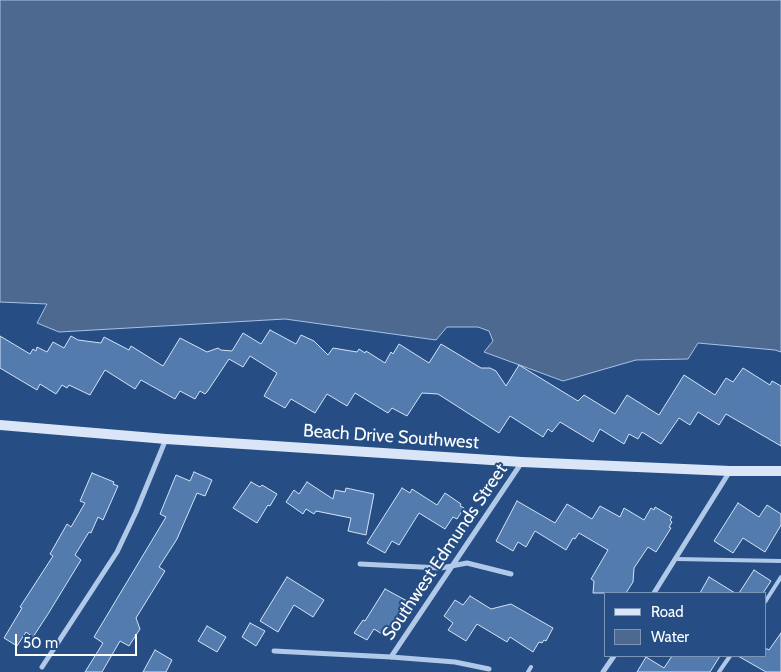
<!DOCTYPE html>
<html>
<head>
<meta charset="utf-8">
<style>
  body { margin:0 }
  #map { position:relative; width:781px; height:672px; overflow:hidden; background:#264e85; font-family:Cabin,sans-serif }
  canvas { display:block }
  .legend { position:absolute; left:604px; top:592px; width:162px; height:65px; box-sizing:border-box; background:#264e85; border:1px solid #7d95b6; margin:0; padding:6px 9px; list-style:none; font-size:15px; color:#fff }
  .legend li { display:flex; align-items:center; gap:10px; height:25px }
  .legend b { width:25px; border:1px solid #7d95b6 }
  .scale { position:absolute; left:15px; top:634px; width:122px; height:22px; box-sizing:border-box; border:2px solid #fff; border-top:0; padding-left:6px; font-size:15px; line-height:18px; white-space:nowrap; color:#fff; -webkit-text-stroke:4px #264e85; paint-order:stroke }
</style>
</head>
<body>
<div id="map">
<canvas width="781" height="672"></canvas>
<ul class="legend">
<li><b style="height:6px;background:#dae6f7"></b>Road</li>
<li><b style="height:14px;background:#4d6990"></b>Water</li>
</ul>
<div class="scale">50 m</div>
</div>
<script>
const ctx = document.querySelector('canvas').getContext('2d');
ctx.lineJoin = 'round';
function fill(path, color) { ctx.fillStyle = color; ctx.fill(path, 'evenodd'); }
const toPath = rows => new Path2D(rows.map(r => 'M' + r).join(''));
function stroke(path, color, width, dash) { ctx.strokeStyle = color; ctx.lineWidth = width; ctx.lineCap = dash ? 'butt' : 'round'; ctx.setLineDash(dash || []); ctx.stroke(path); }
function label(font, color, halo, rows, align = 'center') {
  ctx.font = font + ' Cabin,sans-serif'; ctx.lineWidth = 4; ctx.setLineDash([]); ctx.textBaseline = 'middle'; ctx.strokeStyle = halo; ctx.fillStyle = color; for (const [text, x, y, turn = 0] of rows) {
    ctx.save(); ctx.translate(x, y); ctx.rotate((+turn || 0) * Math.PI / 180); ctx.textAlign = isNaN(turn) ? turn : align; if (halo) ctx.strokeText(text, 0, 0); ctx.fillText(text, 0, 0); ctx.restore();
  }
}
const water = toPath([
  [0,0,781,0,781,352,775,350,698,343,688,359,636,360,563,381,484,352,493,341,489,331,478,327,447,327,436,340,285,319,59,332,37,323,47,304,0,302,0,0]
]);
const building = toPath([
  [270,330,296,344,301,335,314,341,328,355,333,348,357,352,359,349,365,353,366,351,385,363,391,352,393,354,399,344,429,363,441,344,481,368,490,368,496,371,506,386,519,365,578,401,584,395,615,414,627,395,659,415,684,375,715,395,726,378,733,382,743,368,770,385,772,381,781,386,781,446,726,414,719,425,698,412,690,425,679,418,661,444,642,432,638,439,629,434,624,444,600,429,593,442,560,422,552,432,548,429,543,437,510,416,499,433,438,394,422,393,407,416,392,408,388,413,355,393,347,406,327,394,315,413,291,399,285,408,264,396,277,373,250,356,243,367,229,359,207,392,205,394,200,391,195,399,180,391,175,399,141,380,135,389,105,370,90,395,69,385,67,388,62,385,56,394,40,384,37,390,0,368,0,336,30,354,33,349,36,351,37,347,47,352,53,342,64,348,71,336,78,340,101,343,104,337,129,350,131,346,163,366,180,338,207,352,218,348,221,350,232,351,243,333,261,344,270,330],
  [194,472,212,480,205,496,197,493,177,539,159,567,165,571,136,618,140,629,129,646,120,641,102,672,85,672,103,643,94,637,166,517,160,514,176,475,190,481,194,472],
  [92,473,114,482,113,484,118,486,103,520,98,517,91,533,89,532,75,555,81,560,48,614,33,637,26,632,17,646,4,638,22,608,20,607,53,556,50,554,67,524,71,527,85,503,80,501,92,473],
  [251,482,260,487,262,485,277,494,270,506,268,505,257,523,233,508,251,482],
  [307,482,333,499,335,490,345,492,346,488,374,494,366,535,348,531,351,518,316,511,314,514,306,509,303,514,286,502,294,490,299,494,307,482],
  [402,488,410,493,412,489,437,505,445,493,461,504,460,506,464,508,457,519,453,517,445,529,419,513,399,545,392,541,385,553,367,543,402,488],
  [517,501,555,523,567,504,592,519,600,506,620,517,624,508,644,520,651,508,654,510,655,507,672,517,670,520,672,522,669,527,671,528,656,552,648,547,634,568,633,582,626,593,593,593,594,581,591,579,608,550,579,533,575,539,573,538,566,550,535,531,526,547,518,542,513,551,496,541,517,501],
  [738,503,759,517,767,505,781,514,781,525,765,552,743,538,733,553,714,541,738,503],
  [754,570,771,581,763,593,739,593,754,570],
  [287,577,324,600,313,617,294,605,278,632,260,621,287,577],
  [709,577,735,593,700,593,709,577],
  [385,589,409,602,387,637,374,629,367,640,354,633,363,620,365,621,385,589],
  [470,596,491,609,511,604,553,628,546,641,544,640,542,643,539,642,533,652,510,637,507,642,477,624,466,641,448,630,453,623,444,616,455,600,463,605,470,596],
  [250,623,265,631,256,646,242,637,250,623],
  [207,626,226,637,217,652,198,641,207,626],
  [781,633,781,672,766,672,738,656,765,656,765,648,769,650,781,633],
  [155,650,172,660,166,672,143,672,155,650],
  [672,656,720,656,710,672,637,672,646,657,664,668,672,656]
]);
const service = toPath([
  [676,559,781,561],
  [765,602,781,577],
  [528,672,531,667],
  [719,672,730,656]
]);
const minor = toPath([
  [360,564,441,568,467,563,511,574],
  [654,593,730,471],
  [274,651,391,657,455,662,489,669],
  [391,657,522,462],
  [42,667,117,552,136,512,166,439],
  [603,672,614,656]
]);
const secondary = toPath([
  [0,425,166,439,522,462,730,471,781,471]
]);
const streetNames = [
  ["Beach Drive Southwest",391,437,4],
  ["Southwest Edmunds Street",445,552,-56]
];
fill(water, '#4d6990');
stroke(water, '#a5c3e8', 1);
fill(building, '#537bae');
stroke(building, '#d4e3f6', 1);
stroke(service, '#b1c9e8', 4);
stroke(minor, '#b1c9e8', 5);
stroke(secondary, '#dae6f7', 10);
label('18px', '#fff', '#264e85', streetNames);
</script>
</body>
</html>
